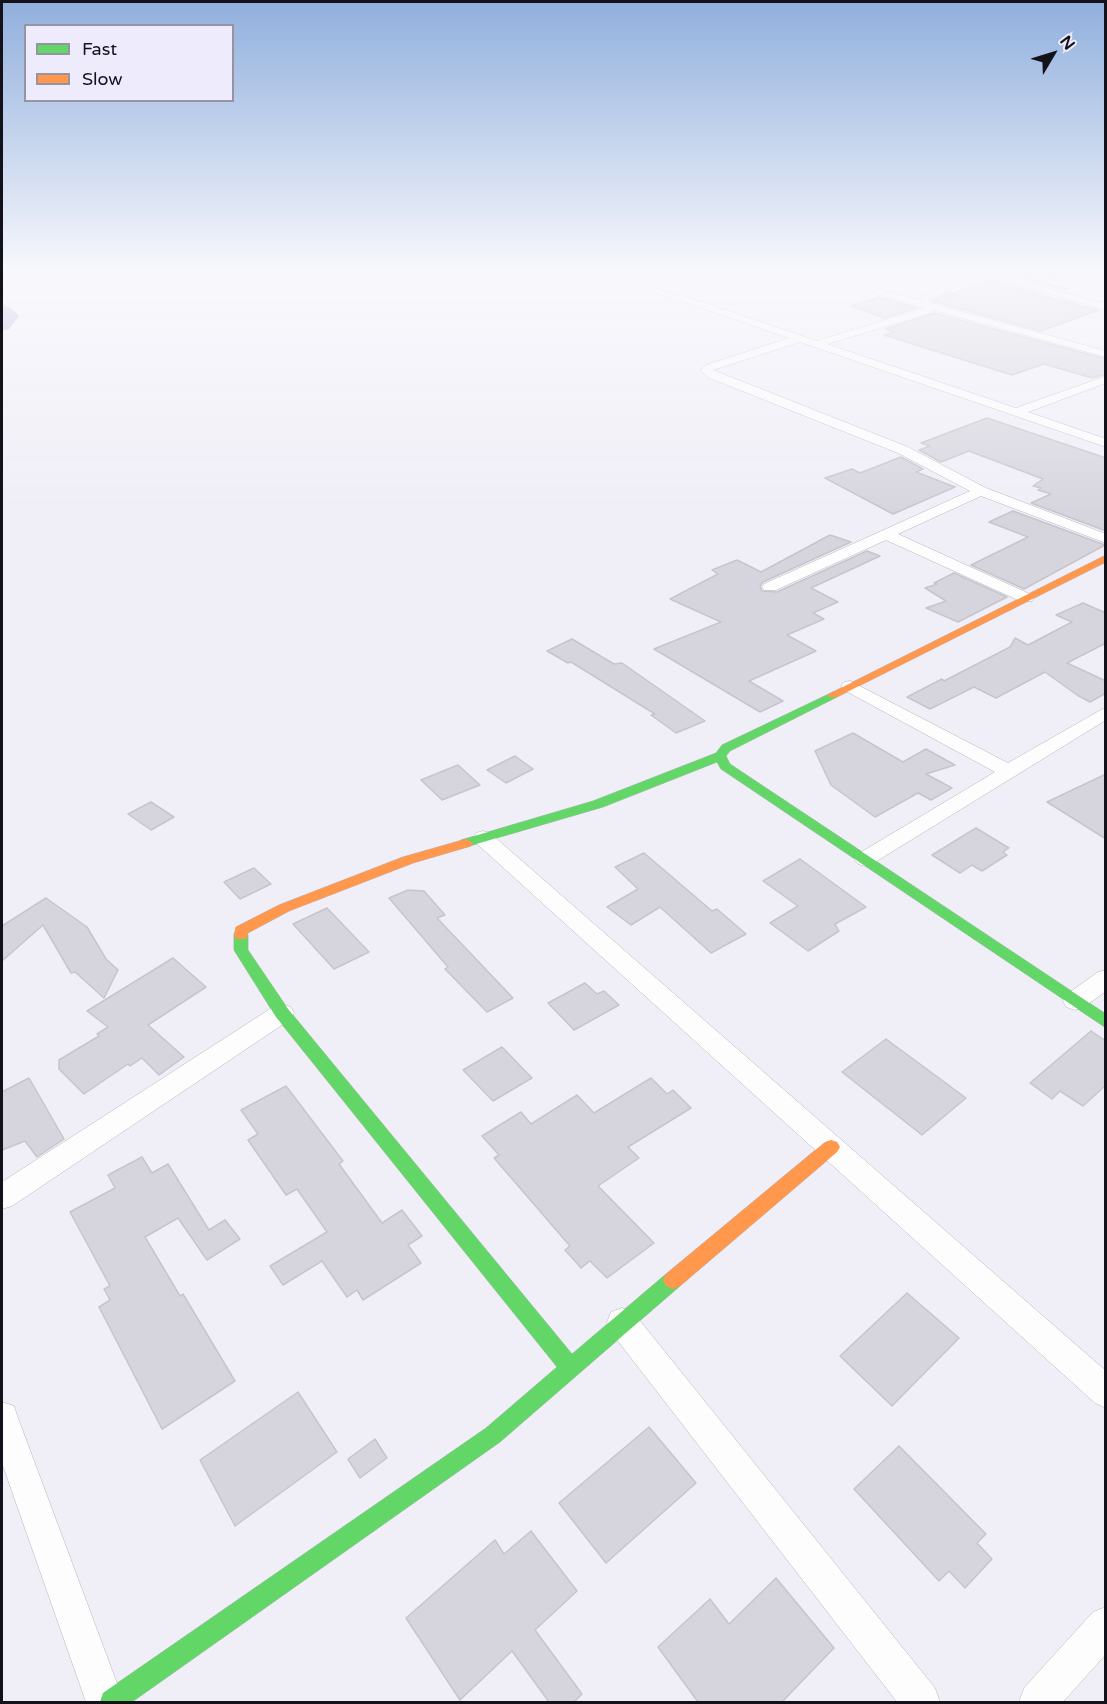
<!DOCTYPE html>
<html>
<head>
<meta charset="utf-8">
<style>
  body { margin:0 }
  #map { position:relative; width:1107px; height:1704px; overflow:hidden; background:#f0eff8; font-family:"Varela Round",sans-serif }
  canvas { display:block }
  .frame { position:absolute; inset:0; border:3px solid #13121b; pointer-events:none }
  .legend { position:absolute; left:24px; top:24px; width:210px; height:78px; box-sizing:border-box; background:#edebfc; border:2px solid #9694a2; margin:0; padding:8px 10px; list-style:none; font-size:18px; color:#13121b }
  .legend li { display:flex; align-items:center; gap:12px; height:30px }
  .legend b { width:30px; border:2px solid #9694a2 }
  .north { position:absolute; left:1023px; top:24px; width:60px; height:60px; -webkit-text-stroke:4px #edebfc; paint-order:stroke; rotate:52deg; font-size:16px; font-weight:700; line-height:24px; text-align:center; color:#13121b }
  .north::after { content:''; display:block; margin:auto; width:21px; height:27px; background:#13121b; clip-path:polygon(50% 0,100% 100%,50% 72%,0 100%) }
</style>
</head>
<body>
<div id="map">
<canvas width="1107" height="1704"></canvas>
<div class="frame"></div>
<ul class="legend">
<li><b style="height:8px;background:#63d668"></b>Fast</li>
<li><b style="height:8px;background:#ff974d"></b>Slow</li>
</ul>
<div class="north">N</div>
</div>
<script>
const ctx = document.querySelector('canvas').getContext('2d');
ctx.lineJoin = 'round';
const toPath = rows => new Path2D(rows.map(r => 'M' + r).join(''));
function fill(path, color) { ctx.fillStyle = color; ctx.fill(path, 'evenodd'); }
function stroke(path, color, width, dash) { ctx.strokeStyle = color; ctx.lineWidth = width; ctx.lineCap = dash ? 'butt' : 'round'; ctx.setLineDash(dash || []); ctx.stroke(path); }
const river = toPath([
  [2,305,9,307,19,316,9,329,2,331,2,305]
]);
const building = toPath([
  [1007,274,1057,274,1057,277,1042,282,1068,289,1065,290,1007,274],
  [991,279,1052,298,1099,310,1041,331,932,301,947,293,951,294,991,279],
  [879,297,916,308,884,318,850,306,879,297],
  [934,313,1106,359,1106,374,1092,378,1044,364,1012,375,884,335,894,332,886,329,934,313],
  [987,418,1106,458,1106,531,1031,503,1051,494,1038,490,1041,488,1033,486,1043,479,969,451,941,462,919,450,930,446,921,443,987,418],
  [901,457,923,469,916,472,955,487,893,514,825,478,852,469,860,473,901,457],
  [1013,511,1105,545,1024,589,971,565,1028,537,989,522,1013,511],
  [830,535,851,542,763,582,760,586,762,591,777,592,867,551,880,556,811,588,838,602,813,613,824,619,787,635,816,651,749,681,783,701,760,712,654,649,721,622,670,599,718,574,712,570,737,560,761,572,830,535],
  [954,573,1007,597,958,622,926,608,946,601,925,588,937,584,934,583,954,573],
  [1083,603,1106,613,1106,643,1067,663,1106,681,1106,693,1090,702,1077,695,1045,672,996,698,974,687,930,709,907,697,942,679,944,681,1010,647,1015,638,1028,645,1072,622,1056,615,1083,603],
  [572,639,614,664,622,663,705,721,676,733,651,715,655,714,571,662,568,663,547,651,572,639],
  [853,733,903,762,926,749,955,765,926,774,952,788,931,800,918,793,875,817,831,785,815,751,853,733],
  [515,756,533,769,506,783,487,770,515,756],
  [458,765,480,785,442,800,421,780,458,765],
  [1106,774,1106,839,1047,802,1106,774],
  [151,802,174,817,151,830,128,814,151,802],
  [976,828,1009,848,1003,852,1007,855,982,871,972,865,960,873,932,855,976,828],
  [644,853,712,911,717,909,746,934,711,953,660,907,631,925,607,907,638,889,615,867,644,853],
  [800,859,866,907,835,924,839,931,808,951,770,923,798,906,763,881,800,859],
  [254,868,271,884,240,899,224,882,254,868],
  [408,890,424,891,445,915,437,918,513,998,487,1012,445,969,448,967,389,898,408,890],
  [46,898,87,927,106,959,118,970,104,998,75,972,71,973,43,925,2,961,2,926,46,898],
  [327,908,369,952,334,969,293,924,327,908],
  [173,958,206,987,148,1025,184,1057,159,1075,142,1058,130,1066,128,1064,84,1094,59,1069,59,1060,99,1036,97,1034,108,1027,87,1011,173,958],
  [585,983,597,994,604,991,619,1005,574,1030,548,1003,585,983],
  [1091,1031,1106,1041,1106,1085,1083,1106,1060,1091,1052,1099,1030,1083,1091,1031],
  [886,1039,966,1098,922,1135,842,1072,886,1039],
  [502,1047,532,1078,493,1101,463,1070,502,1047],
  [29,1078,64,1139,37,1157,25,1141,2,1150,2,1092,29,1078],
  [651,1078,667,1094,673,1090,691,1108,628,1147,639,1158,598,1186,654,1243,607,1278,590,1261,581,1268,565,1250,570,1246,494,1158,499,1155,482,1136,521,1112,531,1124,577,1095,594,1113,651,1078],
  [286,1086,343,1161,339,1164,382,1223,402,1210,422,1236,408,1245,421,1263,363,1300,357,1290,347,1297,322,1261,283,1285,270,1266,327,1232,297,1189,286,1195,248,1140,258,1134,241,1110,286,1086],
  [142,1157,152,1173,168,1164,209,1230,225,1220,240,1239,207,1260,178,1218,145,1237,180,1296,183,1294,235,1381,162,1429,99,1307,110,1300,104,1289,110,1286,70,1212,115,1188,108,1175,142,1157],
  [907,1293,959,1338,892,1406,840,1356,907,1293],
  [298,1392,337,1452,235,1526,200,1460,298,1392],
  [649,1427,696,1483,606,1563,559,1503,649,1427],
  [375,1439,387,1458,360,1478,348,1459,375,1439],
  [899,1446,986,1534,977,1543,992,1559,965,1588,949,1571,939,1581,854,1489,899,1446],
  [531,1531,577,1591,535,1630,582,1694,574,1702,549,1702,512,1651,460,1700,406,1618,495,1540,504,1554,531,1531],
  [776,1578,834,1648,782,1702,698,1702,658,1647,710,1599,729,1624,776,1578]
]);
const street = toPath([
  [592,274,607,274,696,300,817,341,924,308,808,274,824,274,920,300,921,297,951,283,918,274,937,274,959,279,968,274,980,274,929,300,931,303,1106,351,1106,357,933,310,931,313,827,344,1016,408,1106,376,1106,383,1028,412,1106,439,1106,447,800,342,713,370,908,447,986,488,1106,534,1106,543,981,496,898,534,1032,595,1034,598,1032,601,1020,601,886,540,776,590,764,590,762,587,764,584,970,491,898,453,707,377,701,370,706,365,789,338,690,304,592,274],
  [981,274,997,274,1106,304,1106,310,981,274],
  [850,681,1008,763,1106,707,1106,720,872,864,865,866,858,864,854,859,858,854,995,772,844,690,841,686,844,682,850,681],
  [483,831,490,833,1106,1371,1106,1408,1095,1403,476,843,473,838,476,833,483,831],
  [1106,970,1106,991,1084,1007,1075,1010,1066,1007,1063,1001,1066,995,1098,972,1106,970],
  [282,1004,291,1007,294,1013,291,1019,12,1206,2,1209,2,1182,273,1007,282,1004],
  [622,1308,633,1312,935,1688,940,1702,897,1702,611,1332,607,1322,611,1312,622,1308],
  [2,1402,14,1406,18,1418,124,1702,86,1702,2,1463,2,1402],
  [1106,1607,1106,1654,1063,1702,1019,1702,1024,1688,1093,1612,1106,1607]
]);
const fast = toPath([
  [833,692,837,693,837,697,730,751,726,756,730,764,1106,1014,1106,1028,721,769,717,762,603,807,466,847,459,843,461,840,593,801,716,753,722,745,833,692],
  [241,930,246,931,248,935,248,950,288,1009,572,1354,666,1274,673,1271,680,1274,683,1280,680,1286,500,1442,132,1702,100,1702,103,1693,486,1428,557,1367,276,1017,234,950,234,935,236,931,241,930]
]);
const slow = toPath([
  [1106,555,1106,562,837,697,829,697,827,695,1106,555],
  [466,839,473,843,471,846,413,863,289,911,248,933,246,939,236,939,234,935,236,927,279,905,403,857,466,839],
  [831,1140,837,1142,840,1147,837,1152,680,1286,673,1289,666,1286,663,1280,666,1274,825,1142,831,1140]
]);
fill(river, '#ada7cd');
fill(building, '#d6d5de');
stroke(building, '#c6c5ce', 1.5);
stroke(street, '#b5b4bd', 1);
stroke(fast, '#b5b4bd', 1);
stroke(slow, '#b5b4bd', 1);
fill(street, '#fdfdfe');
fill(fast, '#63d668');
fill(slow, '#ff974d');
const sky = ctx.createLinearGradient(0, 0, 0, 513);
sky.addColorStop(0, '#90afdd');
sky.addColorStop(0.53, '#f8f8fc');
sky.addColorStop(1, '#f8f8fc00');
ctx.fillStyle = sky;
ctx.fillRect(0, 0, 1107, 513);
</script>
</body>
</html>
